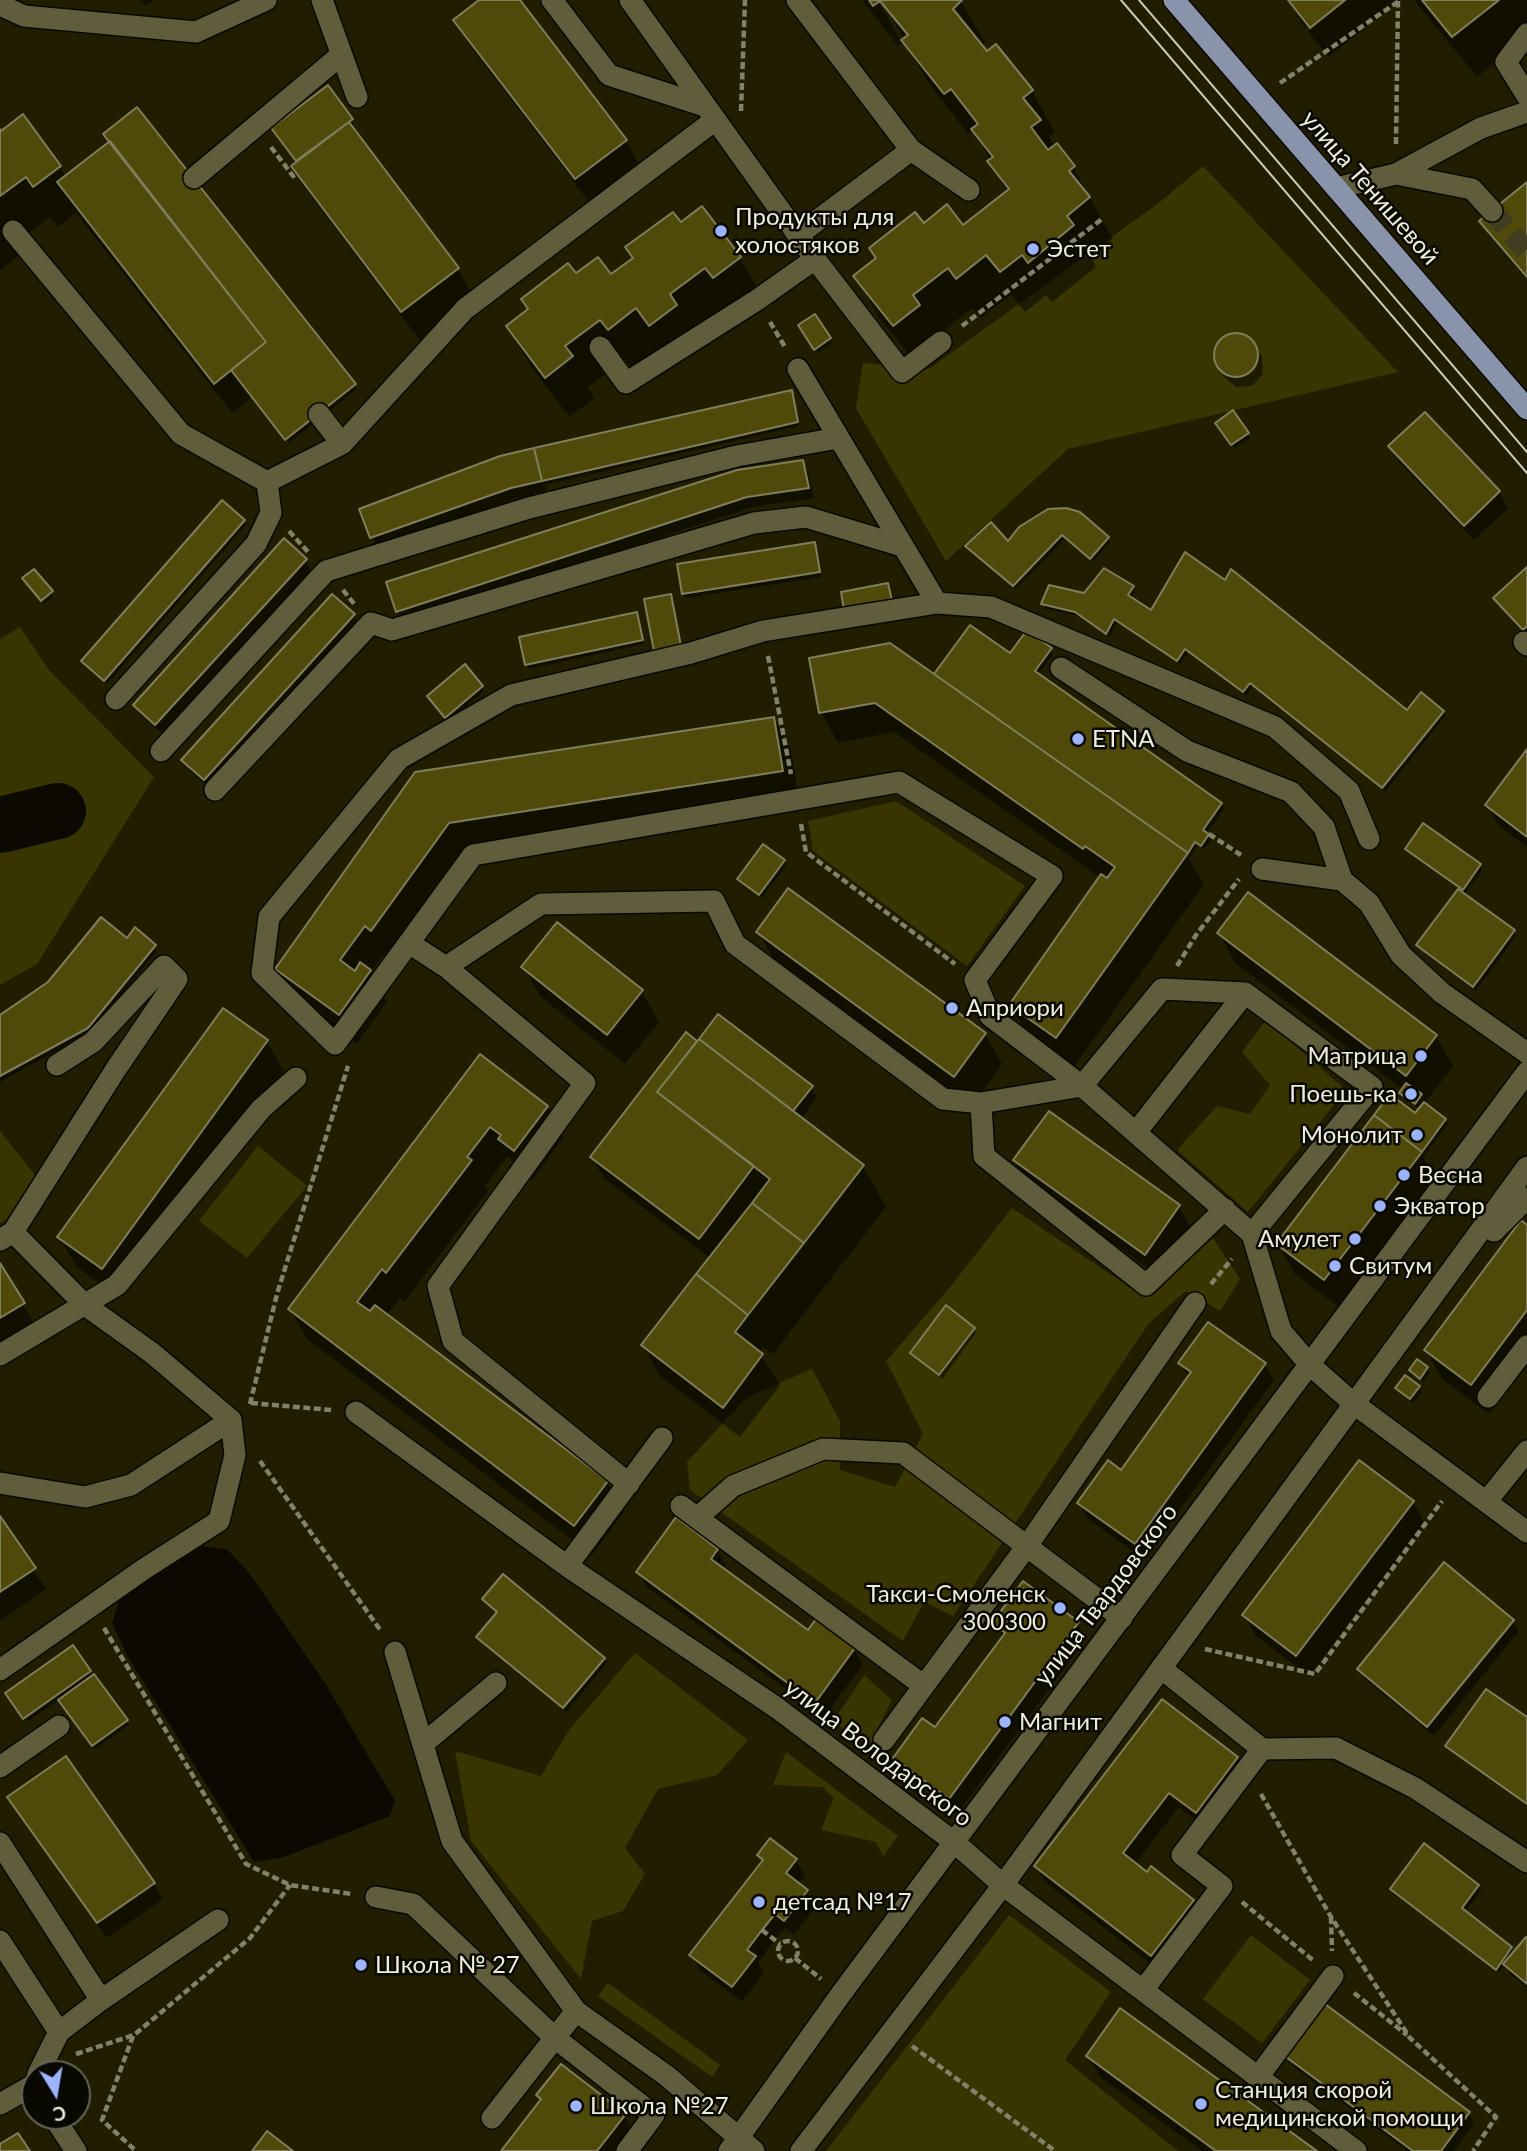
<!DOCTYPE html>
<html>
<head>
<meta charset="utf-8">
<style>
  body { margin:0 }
  #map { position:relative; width:1527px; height:2151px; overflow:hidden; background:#211e00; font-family:Lato,sans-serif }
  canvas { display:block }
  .north { position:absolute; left:21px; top:2060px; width:70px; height:70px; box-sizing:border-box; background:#090801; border:2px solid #656458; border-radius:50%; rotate:169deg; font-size:19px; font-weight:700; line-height:28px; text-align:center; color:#eeeddb }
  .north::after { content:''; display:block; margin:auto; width:24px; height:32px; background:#9cb4fd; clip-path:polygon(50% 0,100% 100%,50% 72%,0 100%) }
</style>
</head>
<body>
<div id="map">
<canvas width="1527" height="2151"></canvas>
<div class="north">С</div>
</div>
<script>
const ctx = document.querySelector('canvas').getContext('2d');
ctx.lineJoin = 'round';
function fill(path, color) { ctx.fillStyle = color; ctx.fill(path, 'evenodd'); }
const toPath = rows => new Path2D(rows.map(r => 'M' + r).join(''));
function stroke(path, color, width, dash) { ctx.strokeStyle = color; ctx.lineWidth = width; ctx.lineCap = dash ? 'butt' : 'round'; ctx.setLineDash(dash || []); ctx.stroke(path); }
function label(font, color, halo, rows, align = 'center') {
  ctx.font = font + ' Lato,sans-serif'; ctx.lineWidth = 5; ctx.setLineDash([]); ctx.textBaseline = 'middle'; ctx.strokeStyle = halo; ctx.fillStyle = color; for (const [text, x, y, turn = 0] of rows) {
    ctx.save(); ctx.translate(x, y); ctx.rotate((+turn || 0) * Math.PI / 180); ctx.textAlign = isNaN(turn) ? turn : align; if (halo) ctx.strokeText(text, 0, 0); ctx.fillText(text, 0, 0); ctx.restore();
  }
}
const green = toPath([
  [1203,166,1398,372,1068,449,946,561,856,408,863,363,929,369,1160,202],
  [20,627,49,670,154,777,37,964,0,985,0,639],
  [896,801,1025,886,967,966,813,851,808,821],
  [1266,1020,1346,1090,1248,1212,1177,1150,1217,1106,1250,1114,1270,1085,1242,1052],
  [0,1131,39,1180,8,1218,0,1223],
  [258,1146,307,1186,247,1258,199,1221],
  [1012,1208,1141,1295,1213,1238,1240,1279,1220,1311,1186,1291,1149,1323,953,1616,924,1602,903,1641,690,1490,687,1462,747,1397,812,1369,840,1421,840,1470,895,1487,923,1434,886,1361,947,1291],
  [946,1306,975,1328,939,1375,910,1353],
  [635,1653,748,1740,717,1775,658,1789,625,1848,645,1874,623,1911,592,1921,581,1979,471,1841,455,1751,541,1776,569,1730],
  [864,1675,892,1700,878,1728,875,1751,833,1722],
  [786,1752,898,1836,883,1857,876,1842,821,1830,834,1798,822,1787,773,1785],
  [1009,1915,1111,1992,1065,2060,1178,2151,826,2151],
  [1251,1935,1310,1980,1262,2043,1203,1999],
  [608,1983,720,2065,712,2077,598,1996]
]);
const water = toPath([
  [197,1545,228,1550,250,1574,325,1683,395,1801,390,1816,284,1857,254,1862,128,1657,112,1623,122,1592]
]);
const shadow = toPath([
  [141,0,154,0,146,6],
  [482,0,518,0,626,141,643,171,594,208,473,50,455,20],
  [862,0,878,0,901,41,905,41,882,0,960,0,985,43,981,47,1032,91,1055,132,1049,137,1055,147,1073,167,1113,239,1091,257,1096,267,1052,302,1046,295,1025,312,1011,295,981,318,972,308,937,336,918,366,879,317,856,276,924,225,963,227,1007,192,974,130,968,134,927,81,904,41,898,46],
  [1288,0,1342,0,1306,29],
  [1348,0,1400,0,1329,57,1308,32],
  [1414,0,1527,0,1527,37,1477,77],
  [352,120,354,124,350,127,458,269,475,299,420,341,311,196,293,166,298,162,276,133],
  [0,132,60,167,66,177,355,385,357,389,289,443,252,397,232,413,76,213,58,227,50,217,13,244,20,255,0,270],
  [1527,184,1527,280,1490,237,1481,222],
  [680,224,740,258,763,299,674,366,661,348,632,369,625,359,588,387,595,398,569,417,532,368,508,327,575,276,610,277],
  [814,316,832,343,818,353,800,325],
  [1243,335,1256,346,1262,357,1263,374,1252,386,1236,387,1223,376,1217,365,1216,348,1227,336],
  [793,397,799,426,545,485,546,491,518,498,377,547,361,510],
  [1424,414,1499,492,1508,508,1474,540,1399,462,1390,446],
  [1220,427,1248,434,1250,438,1235,448],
  [802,462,808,472,814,498,753,507,403,621,397,611],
  [243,521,246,525,107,684,85,666,83,661],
  [1020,529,1107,538,1110,542,1093,562,1065,539,1016,589,967,547,1008,544],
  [814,544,821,577,686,598,684,594,679,566],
  [305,560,311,571,162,734,141,715,135,705],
  [1527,569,1527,637,1501,608,1495,598],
  [27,583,51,592,54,596,44,604],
  [1133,588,1135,592,1130,599,1151,613,1407,713,1443,712,1445,716,1385,792,1253,686,1246,695,1188,653,1180,664,1117,622,1109,637,1079,616,1046,609,1043,604],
  [636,614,644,644,529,669,527,664],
  [354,615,360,625,210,789,189,770,183,760],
  [970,627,1011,656,1050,649,1053,654,1038,675,1221,804,1224,809,1206,834,1211,840,1204,849,1198,845,1189,859,1204,884,1074,1067,1028,1035,1011,1005,1101,878,894,732,838,743,821,712,935,677],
  [482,687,484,691,449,721,431,701],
  [773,718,791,749,799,801,466,853,389,960,383,955,370,973,387,1001,357,1044,294,999,277,969,416,773],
  [1527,752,1527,847,1499,826,1487,805],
  [1407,849,1479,865,1482,870,1464,895,1514,932,1516,936,1476,991,1421,950,1418,946,1460,889,1410,854],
  [784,862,786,866,762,898,740,879],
  [758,932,985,1034,1002,1064,972,1106,775,962],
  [1219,933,1436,1036,1453,1066,1424,1104,1445,1120,1448,1124,1423,1157,1438,1183,1342,1309,1295,1274,1278,1244,1420,1109,1404,1098,1401,1093,1404,1090,1236,964],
  [127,940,154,947,157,951,90,1033,0,1082,0,1017],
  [523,967,641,991,659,1022,625,1064,541,997],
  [266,1041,284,1071,119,1298,77,1267,59,1237],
  [696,1042,811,1087,817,1097,801,1119,863,1166,886,1207,773,1354,763,1347,759,1353,780,1385,740,1437,660,1376,643,1346,710,1258,604,1178,592,1158],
  [480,1057,547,1107,564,1137,532,1180,518,1169,508,1156,485,1186,488,1191,404,1302,400,1298,386,1316,607,1482,624,1512,592,1555,307,1339,290,1309],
  [1050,1113,1179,1207,1191,1227,1157,1275,1027,1181,1015,1160],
  [1527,1227,1527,1363,1489,1414,1443,1380,1426,1350],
  [0,1266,35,1325,0,1346],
  [1209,1324,1265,1365,1274,1380,1144,1559,1088,1519,1079,1503,1121,1472,1189,1378,1180,1363],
  [974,1329,976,1333,942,1379,912,1353],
  [1427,1368,1430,1373,1423,1382,1411,1370],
  [1406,1378,1422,1392,1413,1403,1397,1388],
  [1413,1502,1425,1523,1309,1676,1256,1636,1244,1615],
  [0,1519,46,1589,0,1621],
  [717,1550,726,1566,723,1570,808,1632,854,1649,863,1665,824,1717,647,1587,638,1572],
  [1444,1565,1513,1621,1519,1631,1434,1736,1365,1679,1359,1669],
  [484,1599,604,1659,606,1664,566,1712,481,1641,479,1637,498,1613],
  [994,1623,1077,1623,1086,1639,958,1813,904,1774,895,1758,935,1730,1003,1638],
  [89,1672,129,1725,95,1749,60,1699,27,1722,10,1698],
  [1163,1701,1237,1758,1246,1774,1205,1827,1179,1807,1135,1864,1193,1901,1202,1916,1160,1971,1045,1882,1036,1866],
  [1527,1720,1527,1805,1450,1751,1447,1746],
  [19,1813,154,1884,163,1899,107,1938],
  [1425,1846,1478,1886,1481,1891,1464,1913,1511,1948,1515,1954,1527,1940,1527,1988,1511,1975,1505,1964,1499,1973,1394,1894,1392,1890],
  [759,1855,796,1860,805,1876,798,1884,806,1891,816,1907,794,1935,785,1928,770,1946,758,1963,764,1973,742,2002,701,1971,691,1955,763,1862],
  [1088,2056,1314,2151,1202,2151,1100,2077],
  [1288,2057,1469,2113,1474,2123,1454,2151,1407,2151,1294,2067],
  [538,2095,624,2115,636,2136,624,2151,503,2151,542,2101]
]);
const river = toPath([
  [0,825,58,811]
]);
const building = toPath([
  [479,0,520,0,627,140,575,179,453,20,479,0],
  [869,0,962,0,953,9,987,51,996,44,1033,90,1023,98,1041,120,1031,127,1048,150,1057,143,1075,166,1069,171,1090,197,1067,216,1074,225,1028,263,1022,255,1000,272,986,255,956,279,948,268,913,295,920,305,893,326,853,276,876,258,869,248,915,212,924,223,947,204,963,225,1009,189,987,161,993,157,971,129,978,124,951,89,944,94,901,40,908,35,880,1,873,6,869,0],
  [1288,0,1345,0,1310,28,1288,0],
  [1422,0,1499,0,1452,37,1422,0],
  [328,85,353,119,296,161,271,128,328,85],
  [137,107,356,384,285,440,231,370,266,342,103,134,137,107],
  [23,114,61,166,33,187,26,177,0,196,0,129,1,131,23,114],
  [349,122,459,268,401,312,291,166,349,122],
  [110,141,266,342,214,384,57,182,110,141],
  [1527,182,1527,277,1479,221,1527,182],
  [702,206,741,257,713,278,705,268,670,294,677,305,649,326,636,308,608,330,600,320,565,346,573,356,545,378,506,326,528,309,521,299,568,263,576,273,598,257,611,274,633,258,625,247,673,212,681,222,702,206],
  [815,314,831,338,814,350,798,325,815,314],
  '1214 355a22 22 0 1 1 44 0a22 22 0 1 1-44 0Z',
  [792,390,798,422,542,481,534,448,792,390],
  [1233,410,1249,433,1231,445,1215,423,1233,410],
  [1425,412,1500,491,1464,526,1388,446,1425,412],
  [534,448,542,481,511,488,370,538,359,509,500,456,534,448],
  [803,460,809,488,747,497,396,612,386,582,737,470,803,460],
  [222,500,245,520,104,681,81,661,222,500],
  [1066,508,1080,512,1109,537,1090,559,1062,535,1013,586,965,546,991,522,1008,541,1019,527,1048,509,1066,508],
  [284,538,307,559,155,725,133,705,284,538],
  [815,542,820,572,682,594,677,564,815,542],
  [1185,552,1225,580,1231,569,1407,710,1421,692,1444,711,1382,788,1250,683,1243,692,1185,649,1177,661,1114,619,1106,634,1075,612,1041,604,1049,585,1084,593,1104,568,1134,586,1128,595,1151,610,1185,552],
  [1527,567,1527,626,1523,630,1493,598,1527,567],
  [34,569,53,591,41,601,22,578,34,569],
  [888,583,892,601,844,610,841,592,888,583],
  [332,594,355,614,204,780,181,760,332,594],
  [671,594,681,646,654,651,644,599,671,594],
  [637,612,643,640,525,665,519,637,637,612],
  [970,625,1010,653,1027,630,1052,648,1035,671,1222,803,1203,830,1209,834,1201,846,1195,842,1188,853,934,674,970,625],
  [890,643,1188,853,1056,1038,1009,1005,1101,874,1107,878,1115,867,1085,846,1083,849,875,703,819,713,809,658,890,643],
  [465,664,483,686,445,718,427,696,465,664],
  [774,717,783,771,449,823,371,931,365,926,340,960,355,971,360,962,371,970,339,1015,275,969,415,772,774,717],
  [1527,749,1527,837,1485,805,1527,749],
  [1423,823,1481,864,1463,890,1405,849,1423,823],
  [763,844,785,860,759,895,737,879,763,844],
  [788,888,986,1033,954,1077,756,932,788,888],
  [1458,889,1515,930,1473,987,1416,945,1458,889],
  [1248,892,1437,1035,1406,1076,1217,933,1248,892],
  [101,917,127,938,135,927,156,945,88,1028,0,1076,0,1015,48,982,101,917],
  [557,922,643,990,607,1035,521,967,557,922],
  [223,1008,268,1040,102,1269,57,1237,223,1008],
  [718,1014,813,1086,793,1111,699,1039,718,1014],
  [686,1032,697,1041,657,1092,754,1166,699,1239,590,1157,686,1032],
  [699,1039,864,1165,804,1243,752,1203,770,1179,657,1092,699,1039],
  [480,1054,548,1106,514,1151,498,1139,501,1135,490,1127,467,1157,472,1160,386,1273,382,1269,357,1302,370,1311,375,1305,608,1481,574,1526,288,1309,480,1054],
  [1406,1083,1422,1094,1415,1104,1399,1093,1406,1083],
  [1390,1094,1415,1113,1424,1102,1446,1119,1422,1152,1374,1115,1390,1094],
  [1049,1111,1180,1205,1145,1255,1013,1160,1049,1111],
  [1374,1115,1422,1152,1324,1280,1276,1244,1374,1115],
  [752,1203,804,1243,748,1315,696,1274,752,1203],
  [1521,1220,1527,1225,1527,1310,1471,1385,1424,1350,1521,1220],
  [0,1263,25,1303,0,1318,0,1263],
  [696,1274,748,1315,735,1332,763,1354,723,1408,641,1345,696,1274],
  [946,1305,975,1328,939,1375,910,1353,946,1305],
  [1208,1322,1266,1363,1135,1544,1077,1503,1108,1460,1121,1470,1191,1372,1178,1363,1208,1322],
  [1417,1359,1428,1367,1420,1379,1409,1370,1417,1359],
  [1405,1375,1420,1386,1410,1399,1395,1388,1405,1375],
  [1359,1460,1414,1501,1296,1656,1242,1615,1359,1460],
  [0,1516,36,1568,0,1592,0,1516],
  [676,1517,718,1549,711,1559,808,1630,816,1619,855,1648,815,1703,636,1572,676,1517],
  [1444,1562,1514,1620,1427,1727,1357,1669,1444,1562],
  [503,1574,605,1658,563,1708,476,1637,497,1612,482,1599,503,1574],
  [1023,1581,1079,1622,949,1799,893,1758,922,1718,935,1727,1005,1633,992,1623,1023,1581],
  [73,1645,91,1671,23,1719,5,1693,73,1645],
  [94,1674,128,1720,92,1746,58,1700,94,1674],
  [1486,1689,1527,1717,1527,1804,1445,1746,1486,1689],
  [1162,1699,1238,1757,1196,1813,1169,1793,1123,1853,1147,1872,1151,1866,1194,1900,1151,1956,1034,1866,1162,1699],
  [66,1756,155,1883,97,1923,7,1797,66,1756],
  [770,1838,797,1859,786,1873,808,1890,784,1921,775,1914,762,1930,747,1950,756,1956,732,1987,689,1955,763,1860,757,1855,770,1838],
  [1424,1843,1479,1885,1462,1908,1512,1947,1496,1970,1390,1889,1424,1843],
  [1526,1937,1527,1938,1527,1984,1503,1964,1526,1937],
  [1325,2004,1470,2112,1441,2151,1413,2151,1286,2057,1325,2004],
  [1120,2008,1317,2151,1216,2151,1086,2056,1120,2008],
  [561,2064,626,2114,597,2151,501,2151,541,2099,536,2095,561,2064],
  [267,2131,293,2151,252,2151,267,2131],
  [18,2133,30,2151,0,2151,0,2144,18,2133]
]);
const minorTunnel = toPath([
  [1492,211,1527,252]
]);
const path = toPath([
  [1280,83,1399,1],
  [741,111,745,0],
  [1396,144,1398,1],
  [271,147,293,176,297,173],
  [770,322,785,347],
  [962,326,1102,219],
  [289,531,309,553],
  [343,590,355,605],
  [768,656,791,774],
  [801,824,806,852,955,964],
  [1209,834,1241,855],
  [1177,966,1196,935,1239,879],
  [1211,1284,1232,1259],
  [251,1403,331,1410],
  [250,1404,277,1294,348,1066],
  [260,1461,381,1631],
  [104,1628,246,1864,290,1885,352,1894],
  [1205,1649,1315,1674,1442,1501],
  [1261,1794,1331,1917,1410,2038,1496,2117,1473,2151],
  [1242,1902,1314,1961],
  [1331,1917,1332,1951],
  [762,1930,780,1944],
  '778 1951a10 10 0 1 1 20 0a10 10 0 1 1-20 0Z',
  [795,1958,821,1979],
  [1354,1993,1407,2035],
  [133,2036,102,2120,136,2151],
  [912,2046,1055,2151],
  [76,2054,134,2035,250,1938,290,1885]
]);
const minor = toPath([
  [322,0,357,97],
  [552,0,609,75,705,106],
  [797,0,911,150,969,190],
  [0,5,24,16,196,32,266,0],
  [1527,34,1506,62,1527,96],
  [1396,174,1472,189,1492,211],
  [194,178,341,55],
  [1336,188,1396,174,1481,128,1527,112],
  [13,231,181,434,267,482,342,444,465,309,715,120],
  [798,235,911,150],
  [815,259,902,372,941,342],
  [600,347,626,383,757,300,815,259,630,0],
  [798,369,937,603],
  [319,414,342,444],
  [1524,642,1527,645],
  [1061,668,1187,751,1291,792,1324,827,1342,880],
  [116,699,256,544,271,513,267,482],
  [161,751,326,571,529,508,737,456,838,438],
  [215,790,371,623,392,630,754,523,806,517,902,546],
  [1369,839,1349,791,1275,727,991,607,937,603,763,631,691,653,511,695,399,759,269,917,262,973,335,1044,473,855,899,782,1052,876,975,980,990,1016,1082,1086,1252,1234,1281,1331,1310,1365,1353,1403,1527,1532],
  [1262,869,1342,880,1369,903,1401,955,1442,993,1527,1053],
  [409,943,446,967,585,1083,438,1286,453,1341,629,1484],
  [446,967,541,904,714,901,735,944,943,1099,981,1103,1082,1086,1162,989,1245,993,1372,1087,1252,1234],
  [981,1103,984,1156,1146,1285,1225,1209],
  [1137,1131,1245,993],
  [1494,1231,1527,1198],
  [0,1240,13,1232,116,1069,177,979,164,966,93,1042,57,1065],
  [0,1355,117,1285,261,1109,296,1078],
  [1488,1397,1527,1346],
  [356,1412,567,1566,777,1708,954,1842,1003,1885,1356,2151],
  [0,1483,85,1497,131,1485,231,1420],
  [1486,1502,1527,1451],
  [681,1506,924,1686],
  [697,1518,733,1486,823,1449,903,1453,1122,1618],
  [567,1566,662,1438],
  [395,1652,452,1841,576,2011,667,2076,754,2151],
  [1161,1668,1262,1749,1336,1748,1415,1788,1527,1862],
  [0,1670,144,1569,219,1521,235,1455,231,1420,152,1353,85,1305,13,1232],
  [884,1740,1027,1546,1195,1303],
  [423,1744,496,1683],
  [0,1767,59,1726],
  [0,1843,101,2000,59,2032],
  [376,1897,413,1904,555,2038,654,2115,627,2151],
  [0,1941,59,2032,38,2074],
  [1143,1990,1222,1886,1182,1855,1262,1749],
  [101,2000,218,1920],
  [1258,2077,1333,1976],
  [0,2104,32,2086],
  [53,2116,76,2151],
  [492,2118,576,2011],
  [729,2151,841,1994,1527,1072],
  [801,2151,1003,1885,1527,1167]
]);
const major = toPath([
  [1174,0,1527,409]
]);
const tram = toPath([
  [1121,0,1527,473],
  [1139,0,1527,452]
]);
const markers = [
  [721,231,7,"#9cb4fd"],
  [1033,249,7,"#9cb4fd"],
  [1078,739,7,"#9cb4fd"],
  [952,1008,7,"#9cb4fd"],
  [1421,1056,7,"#9cb4fd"],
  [1411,1094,7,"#9cb4fd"],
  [1417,1135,7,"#9cb4fd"],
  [1404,1175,7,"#9cb4fd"],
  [1380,1206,7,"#9cb4fd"],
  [1355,1239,7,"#9cb4fd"],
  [1335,1266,7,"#9cb4fd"],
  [1060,1608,7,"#9cb4fd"],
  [1005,1722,7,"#9cb4fd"],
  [759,1902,7,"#9cb4fd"],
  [361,1965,7,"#9cb4fd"],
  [1201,2104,7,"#9cb4fd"],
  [576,2106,7,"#9cb4fd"]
];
const streetNames = [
  ["улица Тенишевой",1370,188,49],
  ["улица Твардовского",1106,1595,-53],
  ["улица Володарского",878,1753,37]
];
const poiNames = [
  ["Продукты для",735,217],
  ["холостяков",735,245],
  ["Эстет",1047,249],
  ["ETNA",1092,739],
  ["Априори",966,1008],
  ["Матрица",1407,1056,"right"],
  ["Поешь-ка",1397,1094,"right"],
  ["Монолит",1403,1135,"right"],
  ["Весна",1418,1175],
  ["Экватор",1394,1206],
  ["Амулет",1341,1239,"right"],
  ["Свитум",1349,1266],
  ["Такси-Смоленск",1046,1594,"right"],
  ["300300",1046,1622,"right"],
  ["Магнит",1019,1722],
  ["детсад №17",773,1902],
  ["Школа № 27",375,1965],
  ["Станция скорой",1215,2090],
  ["медицинской помощи",1215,2118],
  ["Школа №27",590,2106]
];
fill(green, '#393500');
fill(water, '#0c0900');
fill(shadow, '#0007');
stroke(river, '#0c0900', 56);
fill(building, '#504a0a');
stroke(building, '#807e5c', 2);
stroke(minorTunnel, '#403d21', 21, [21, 10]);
stroke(minor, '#0b0800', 24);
stroke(major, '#0b0800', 24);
stroke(path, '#838169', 4.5, [7, 3.5]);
stroke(minor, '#605d3c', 21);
stroke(major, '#8994aa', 21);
stroke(tram, '#cccbb7', 2);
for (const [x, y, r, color] of markers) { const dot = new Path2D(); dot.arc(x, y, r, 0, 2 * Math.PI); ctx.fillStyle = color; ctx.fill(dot); stroke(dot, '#090801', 2.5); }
label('24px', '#eeeddb', '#090801', streetNames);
label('24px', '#eeeddb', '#090801', poiNames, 'left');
</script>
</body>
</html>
